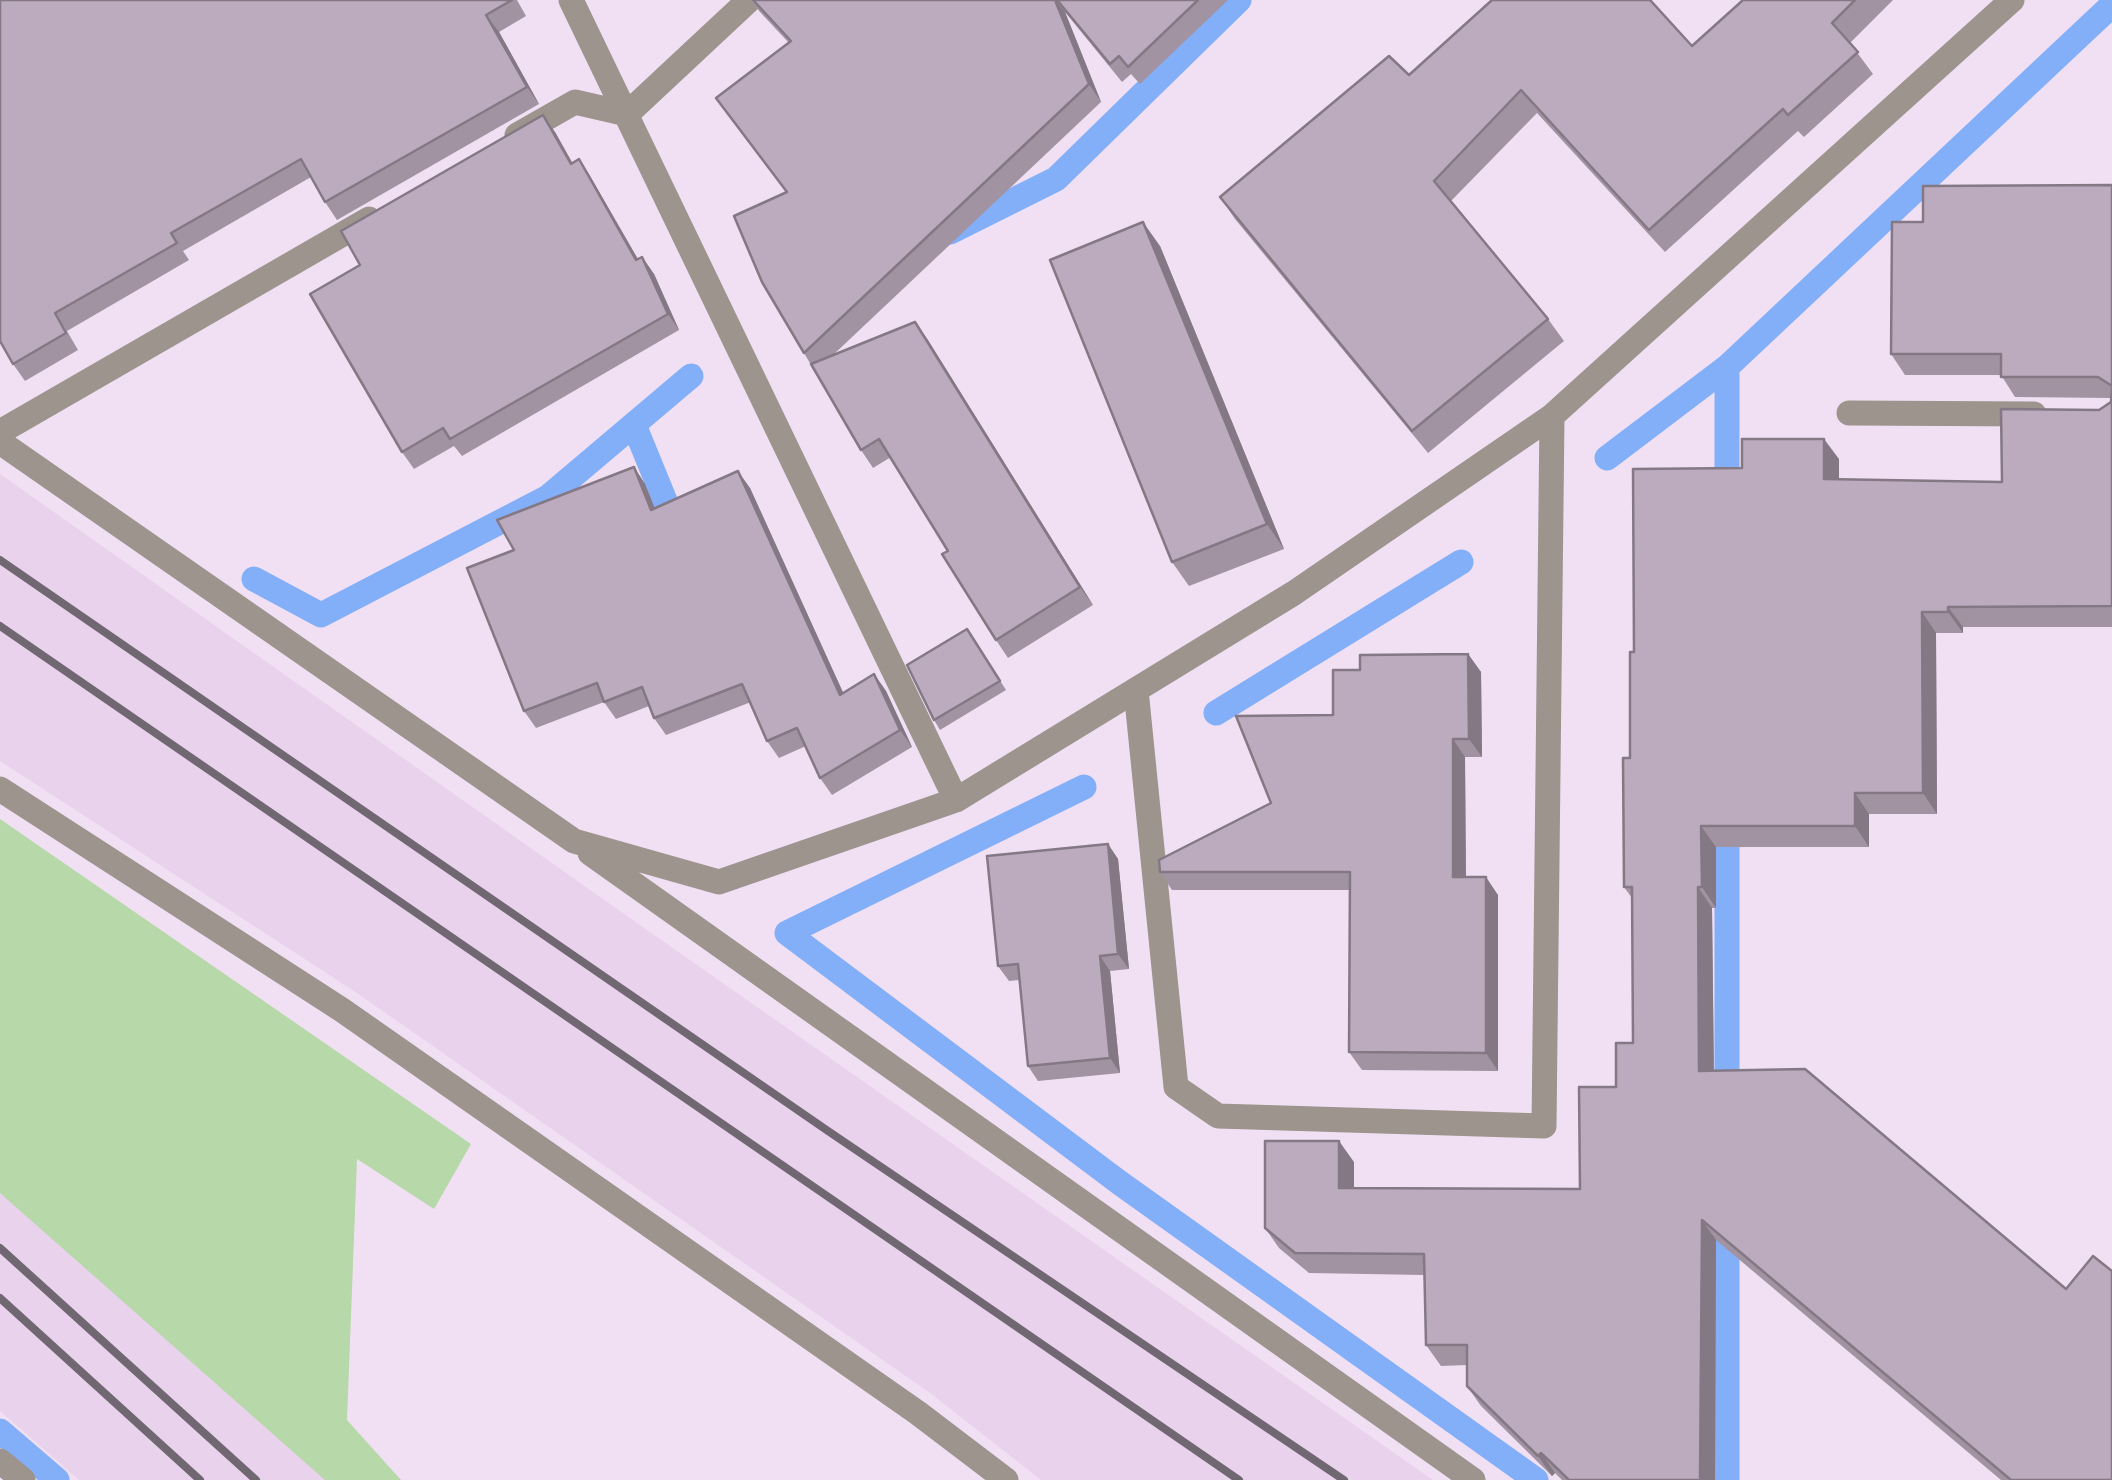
<!DOCTYPE html>
<html>
<head>
<meta charset="utf-8">
<style>
  body { margin:0 }
  canvas { display:block; background:#f1e0f3 }
</style>
</head>
<body>
<canvas width="2112" height="1480"></canvas>
<script>
const ctx = document.querySelector('canvas').getContext('2d');
ctx.lineJoin = 'round';
function fill(path, color) { ctx.fillStyle = color; ctx.fill(path, 'evenodd'); }
const toPath = rows => new Path2D(rows.map(r => 'M' + r).join(''));
function stroke(path, color, width, dash) { ctx.strokeStyle = color; ctx.lineWidth = width; ctx.lineCap = dash ? 'butt' : 'round'; ctx.setLineDash(dash || []); ctx.stroke(path); }
const built = toPath([
  [0,474,647,930,1433,1480,1041,1480,930,1393,354,991,0,761],
  [0,1056,401,1480,79,1480,0,1411]
]);
const green = toPath([
  [0,819,471,1144,434,1209,357,1159,347,1420,401,1480,325,1480,0,1193]
]);
const stream = toPath([
  [950,232,1056,179,1239,0],
  [634,425,679,535],
  [1607,458,1727,367,2112,5],
  [1727,500,1727,367],
  [254,579,321,615,548,497,691,376],
  [1216,713,1461,562],
  [1084,787,787,933,1120,1183,1536,1480],
  [1727,1105,1727,815],
  [0,1431,57,1480],
  [1727,1480,1727,1215]
]);
const minor = toPath([
  [571,0,956,800],
  [627,114,749,0],
  [517,135,575,102,627,114],
  [1849,413,2034,414],
  [0,432,369,219],
  [0,442,574,841,719,882,956,800,1294,593,1552,416,2012,0],
  [1136,690,1176,1087,1218,1116,1544,1126,1552,416],
  [0,789,342,1010,918,1413,1006,1480],
  [590,853,1473,1480],
  [0,1461,23,1480]
]);
const rail = toPath([
  [0,560,828,1131,1344,1480],
  [0,626,1239,1480],
  [0,1248,256,1480],
  [0,1298,200,1480]
]);
const wall = toPath([
  [0,0,517,0,526,16,499,32,539,104,337,220,325,202,311,177,183,251,189,260,67,331,78,350,25,381,13,364],
  [751,0,1228,0,1140,84,1131,74,1122,82,1065,12,1101,102,832,356,915,322,1093,605,1008,658,996,640,948,551,891,457,873,468,861,450,804,353,787,192,716,98,789,43,760,12],
  [1743,0,1893,0,1850,43,1873,74,1804,137,1798,131,1665,252,1537,113,1451,201,1548,319,1564,341,1428,453,1235,219,1220,197,1409,75,1692,46],
  [555,132,572,163,579,159,590,176,638,259,642,257,654,274,679,330,462,456,454,446,414,469,402,452],
  [2112,185,2112,627,1963,627,1963,633,1936,633,1937,814,1869,814,1869,847,1716,847,1716,908,1712,908,1714,1070,2112,1480,2001,1480,1716,1240,1715,1480,1562,1480,1555,1473,1552,1476,1481,1406,1467,1386,1467,1365,1441,1366,1426,1345,1424,1275,1309,1273,1279,1248,1265,1228,1354,1162,1354,1188,1580,1189,1633,1043,1632,898,1624,887,1634,652,1742,468,1839,459,1839,479,2002,482,2099,410,2111,402,2111,398,2015,397,2001,375,1905,375,1891,354,1923,222],
  [1160,246,1284,549,1189,586,1172,562],
  [634,467,645,484,655,508,750,488,843,693,874,674,886,691,912,747,832,795,820,778,806,746,779,758,767,741,751,702,666,735,654,718,649,706,616,719,604,702,536,728,524,711,514,550],
  [967,629,1006,690,940,730,934,720],
  [1468,654,1481,672,1482,757,1465,757,1466,877,1498,895,1498,1071,1362,1070,1349,1052,1350,890,1172,890,1160,872,1271,803,1333,715,1360,670],
  [1108,844,1118,859,1129,969,1110,971,1120,1073,1038,1081,1028,1066,1019,980,1009,981,998,966]
]);
const shadedWall = toPath([
  [1055,0,1065,12,1101,102,1089,84],
  [486,15,499,32,539,104,527,87],
  [543,115,555,132,582,180,571,164],
  [579,159,590,176,648,277,636,260],
  [1143,222,1160,246,1284,549,1267,524],
  [642,257,654,274,679,330,668,314],
  [915,322,928,340,1093,605,1080,587],
  [1824,439,1839,459,1839,500,1824,479],
  [634,467,645,484,662,527,651,510],
  [738,471,750,488,852,712,840,695],
  [1948,607,1963,627,1963,633,1948,612],
  [1922,612,1936,633,1937,814,1923,793],
  [1468,654,1481,672,1482,757,1469,739],
  [874,674,886,691,912,747,900,730],
  [1453,739,1465,757,1466,895,1453,877],
  [1855,793,1869,814,1869,847,1855,826],
  [1701,826,1716,847,1716,908,1702,887],
  [1108,844,1118,859,1129,969,1118,954],
  [1486,877,1498,895,1498,1071,1486,1053],
  [1698,887,1712,908,1714,1091,1699,1071],
  [1100,956,1110,971,1120,1073,1110,1058],
  [1339,1141,1354,1162,1354,1208,1339,1188],
  [1702,1220,1716,1240,1715,1480,1700,1480],
  [1541,1453,1555,1473,1552,1476,1538,1456]
]);
const building = toPath([
  [0,0,512,0,486,15,527,87,325,202,301,159,171,233,177,243,55,313,66,333,13,364,0,341,0,0],
  [753,0,1055,0,1089,84,804,353,762,282,734,216,787,192,716,98,791,41,753,0],
  [1057,0,1198,0,1128,67,1119,56,1110,64,1057,0],
  [1492,0,1650,0,1692,46,1743,0,1855,0,1832,23,1858,52,1788,115,1783,109,1649,230,1521,90,1434,181,1548,319,1412,431,1220,197,1389,56,1409,75,1492,0],
  [543,115,571,164,579,159,636,260,642,257,668,314,450,439,443,428,402,452,310,294,360,265,341,231,543,115],
  [2112,185,2112,386,2098,377,2001,377,2001,354,1891,354,1892,222,1923,222,1923,186,2112,185],
  [1143,222,1267,524,1172,562,1050,260,1143,222],
  [915,322,1080,587,996,640,942,554,948,551,879,439,861,450,811,364,915,322],
  [2112,388,2112,606,1948,607,1948,612,1922,612,1923,793,1855,793,1855,826,1701,826,1702,887,1698,887,1699,1071,1805,1069,2066,1289,2093,1256,2112,1271,2112,1480,2011,1480,1702,1220,1700,1480,1569,1480,1541,1453,1538,1456,1467,1386,1467,1345,1426,1345,1424,1254,1295,1253,1265,1228,1265,1141,1339,1141,1339,1188,1580,1189,1579,1087,1616,1087,1616,1043,1633,1043,1632,887,1624,887,1623,758,1630,758,1630,652,1634,652,1633,469,1742,468,1742,439,1824,439,1824,479,2002,482,2001,409,2099,410,2111,402,2112,388],
  [634,467,651,510,738,471,840,695,874,674,900,730,820,778,797,728,767,741,742,684,654,718,642,687,604,702,597,683,524,711,467,568,514,550,497,520,634,467],
  [967,629,1000,681,934,720,907,665,967,629],
  [1468,654,1469,739,1453,739,1453,877,1486,877,1486,1053,1349,1052,1350,872,1160,872,1159,860,1271,803,1236,716,1333,715,1333,670,1360,670,1360,655,1468,654],
  [1108,844,1118,954,1100,956,1110,1058,1028,1066,1018,964,998,966,987,856,1108,844]
]);
fill(built, '#e9d2ec');
fill(green, '#b7d8a9');
stroke(stream, '#83aff9', 25);
stroke(minor, '#9d948e', 25);
stroke(rail, '#716772', 8);
fill(wall, '#a293a3');
fill(shadedWall, '#847885');
fill(building, '#bcabbe');
stroke(building, '#847885', 2.5);
</script>
</body>
</html>
